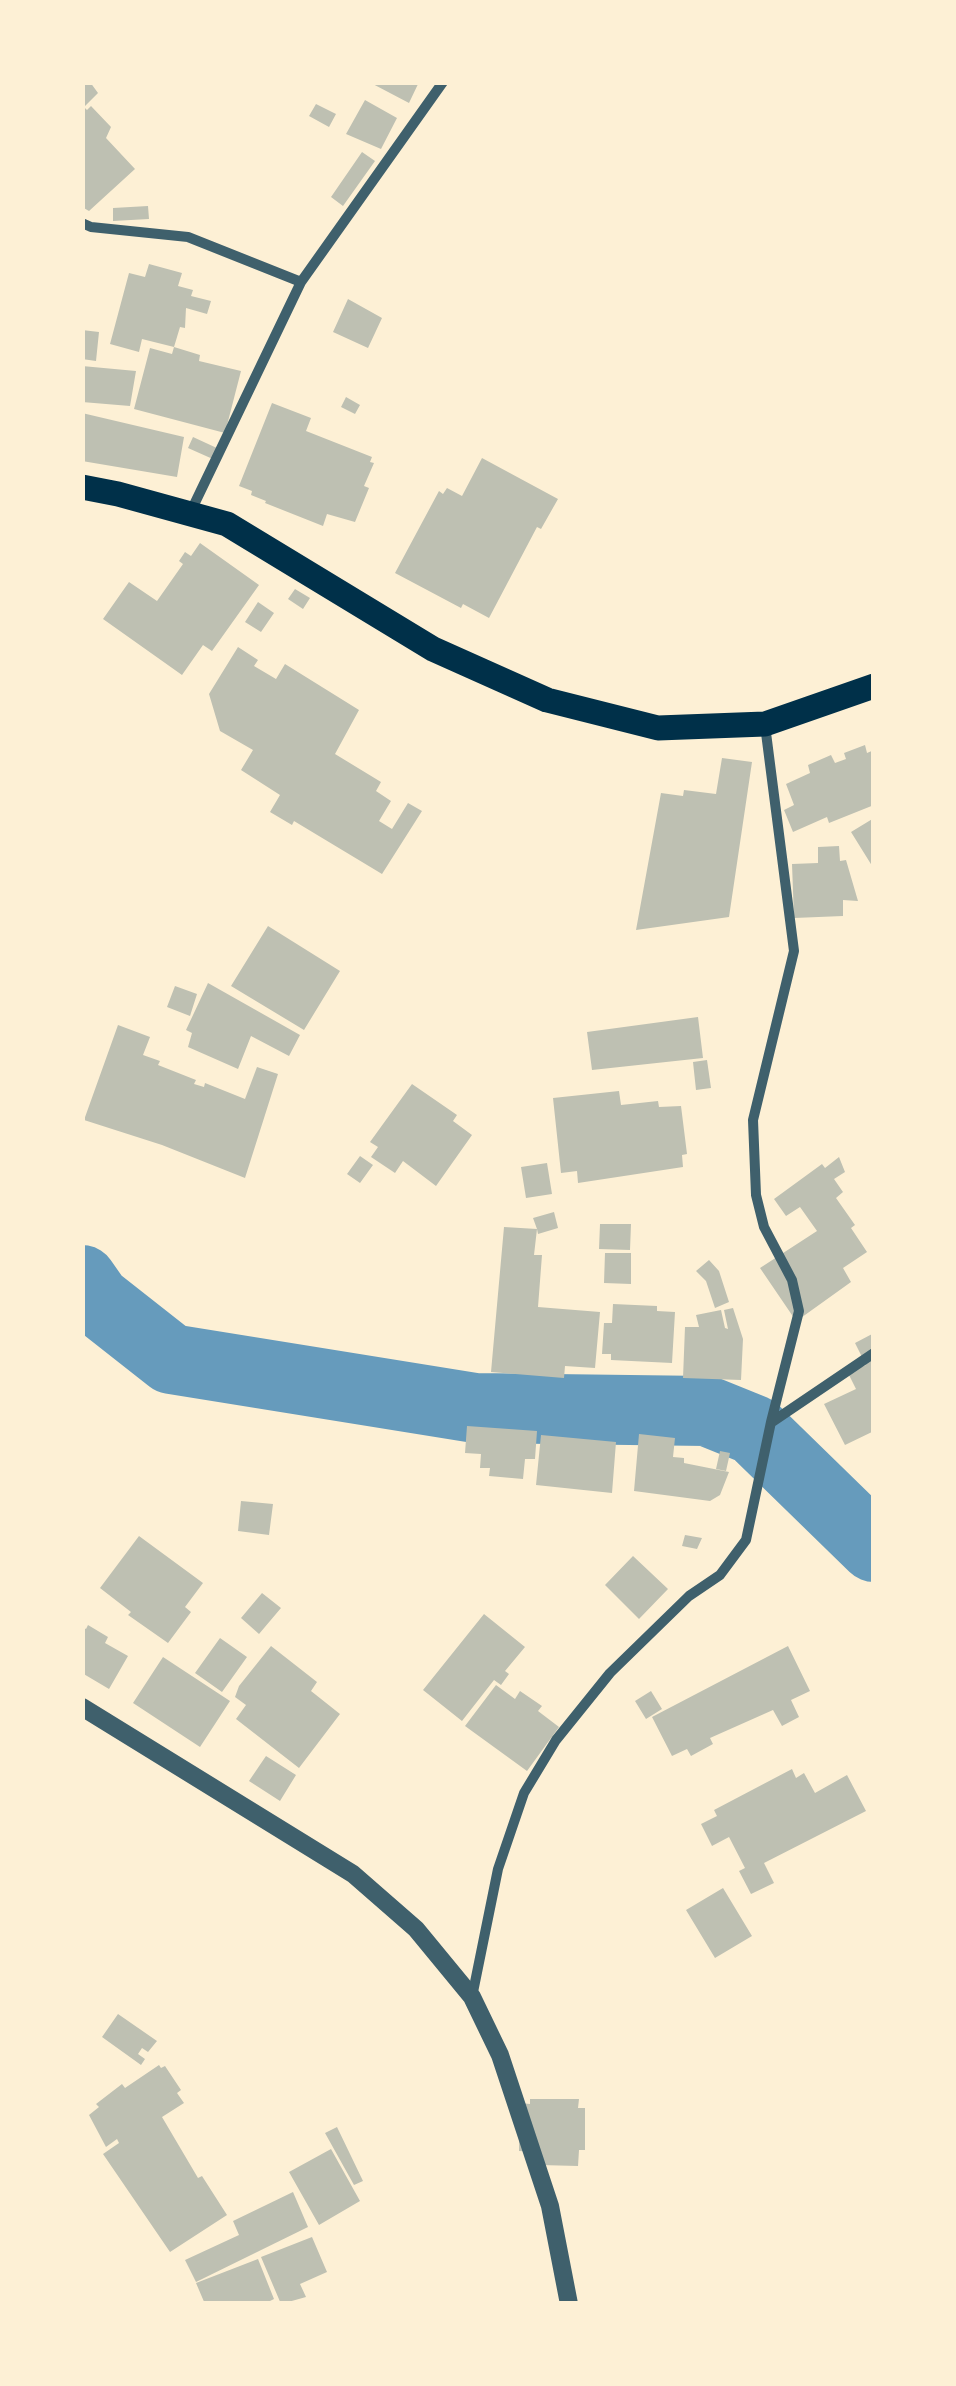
<!DOCTYPE html>
<html>
<head>
<meta charset="utf-8">
<style>
  body { margin:0 }
  #map { position:relative; width:956px; height:2386px; overflow:hidden; background:#fdf0d5; font-family:Roboto,sans-serif }
  canvas { display:block }
  .frame { position:absolute; inset:0; border:85px solid #fdf0d5; pointer-events:none }
</style>
</head>
<body>
<div id="map">
<canvas width="956" height="2386"></canvas>
<div class="frame"></div>
</div>
<script>
const ctx = document.querySelector('canvas').getContext('2d');
ctx.lineJoin = 'round';
const toPath = rows => new Path2D(rows.map(r => 'M' + r).join(''));
function stroke(path, color, width, dash) { ctx.strokeStyle = color; ctx.lineWidth = width; ctx.lineCap = dash ? 'butt' : 'round'; ctx.setLineDash(dash || []); ctx.stroke(path); }
function fill(path, color) { ctx.fillStyle = color; ctx.fill(path, 'evenodd'); }
const river = toPath([
  [82,1280,96,1300,171,1359,475,1408,707,1411,754,1430,874,1547]
]);
const building = toPath([
  [82,82,90,82,98,93,84,107,87,110,91,106,111,127,106,138,135,169,89,211,82,207],
  [369,82,419,82,409,103],
  [365,100,397,118,381,149,346,134],
  [316,104,336,114,329,127,309,116],
  [362,152,375,161,343,206,331,197],
  [148,206,149,219,113,221,113,208],
  [149,264,182,273,178,286,193,290,191,296,211,301,207,314,186,308,185,328,180,327,174,347,142,339,139,352,110,344,129,273,145,277],
  [348,299,382,318,368,348,333,332],
  [82,330,99,332,96,361,82,359],
  [174,347,200,355,199,361,241,371,225,433,134,409,150,348,172,354],
  [82,366,136,371,130,406,82,402],
  [346,397,360,405,355,414,341,407],
  [272,403,311,418,306,431,372,457,370,462,374,463,364,486,369,488,355,522,327,514,323,526,265,503,266,501,251,495,252,491,239,486],
  [82,413,184,437,177,477,82,461],
  [193,437,219,449,215,460,188,448],
  [482,458,558,499,541,529,537,527,489,618,463,604,461,608,395,573,439,491,443,494,447,488,462,496],
  [200,543,259,585,212,651,203,645,182,675,103,619,129,582,157,601,183,564,179,561,185,552,191,556],
  [295,589,310,598,303,609,288,599],
  [258,602,274,613,261,632,245,622],
  [238,647,258,660,254,666,276,679,285,664,359,710,335,754,381,782,376,791,391,801,379,821,392,829,408,803,422,811,382,874,294,821,292,825,270,812,280,795,241,770,253,750,220,731,209,694],
  [865,745,867,753,874,750,874,805,829,823,827,817,793,832,784,810,794,805,786,784,810,773,808,765,831,755,835,763,846,759,844,753],
  [722,758,752,762,729,917,636,930,661,793,683,796,684,790,716,794],
  [874,818,874,869,851,832],
  [839,846,840,861,846,860,858,901,843,900,843,916,794,918,792,864,818,863,818,847],
  [268,926,340,971,304,1030,231,986],
  [208,983,300,1035,289,1056,251,1036,238,1069,188,1047,192,1033,186,1030],
  [175,986,197,994,190,1016,167,1007],
  [698,1017,703,1058,592,1070,587,1032],
  [118,1025,150,1037,143,1055,160,1061,158,1065,196,1080,194,1084,204,1087,205,1083,245,1099,257,1067,278,1074,245,1178,162,1145,84,1120],
  [707,1060,711,1088,696,1090,693,1062],
  [412,1084,457,1115,453,1121,472,1135,436,1186,403,1161,395,1173,371,1157,378,1147,370,1142],
  [619,1091,621,1105,658,1101,659,1107,681,1106,687,1154,682,1155,683,1167,578,1183,577,1171,561,1173,553,1098],
  [360,1156,373,1165,360,1183,347,1174],
  [839,1157,845,1172,834,1179,843,1192,836,1198,855,1225,851,1228,867,1252,843,1268,851,1282,798,1320,794,1318,760,1268,817,1231,800,1207,786,1216,774,1199,822,1164,825,1168],
  [547,1163,552,1194,526,1198,521,1167],
  [554,1212,558,1228,538,1234,537,1229,534,1255,542,1255,538,1307,600,1312,595,1368,565,1366,564,1378,491,1372,504,1227,537,1229,533,1218],
  [600,1224,631,1224,630,1250,599,1249],
  [605,1253,631,1253,631,1284,604,1283],
  [709,1260,719,1271,729,1302,715,1308,706,1281,696,1271],
  [613,1304,657,1306,657,1311,675,1312,672,1363,611,1360,611,1354,602,1354,604,1323,612,1323],
  [733,1308,743,1339,741,1380,683,1378,685,1327,699,1327,696,1315,721,1310,725,1328,728,1329,724,1310],
  [874,1333,874,1431,845,1445,824,1404,856,1389,848,1373,866,1365,855,1343],
  [467,1426,537,1431,535,1459,525,1459,523,1479,489,1476,490,1468,480,1468,481,1454,465,1453],
  [639,1434,675,1438,673,1457,684,1458,684,1463,729,1472,720,1495,710,1501,634,1491],
  [541,1435,616,1442,612,1493,536,1485],
  [720,1451,730,1453,726,1471,716,1469],
  [241,1501,273,1504,269,1535,238,1531],
  [685,1535,702,1538,697,1549,682,1546],
  [139,1536,203,1583,185,1607,191,1612,168,1643,128,1615,131,1612,100,1588],
  [633,1556,668,1589,639,1619,605,1585],
  [262,1593,281,1608,259,1634,241,1618],
  [484,1614,525,1647,505,1671,509,1674,501,1685,494,1680,462,1721,423,1690],
  [88,1625,108,1637,105,1643,128,1656,109,1689,82,1673,82,1627,86,1629],
  [220,1638,247,1657,222,1692,195,1673],
  [271,1646,317,1682,311,1691,340,1714,299,1768,236,1719,246,1705,235,1697,239,1686],
  [788,1646,810,1691,791,1700,799,1717,782,1726,773,1710,710,1738,713,1744,691,1756,687,1749,672,1756,652,1717],
  [163,1657,230,1701,200,1747,133,1703],
  [496,1685,515,1699,520,1691,542,1706,538,1711,559,1727,527,1771,465,1726],
  [651,1691,662,1709,646,1719,635,1701],
  [266,1756,296,1775,280,1801,249,1781],
  [792,1769,796,1778,804,1773,815,1793,847,1775,866,1811,764,1863,774,1883,751,1894,739,1871,745,1868,729,1837,712,1846,701,1824,717,1816,714,1810],
  [723,1888,752,1936,715,1958,686,1910],
  [118,2014,157,2041,148,2052,142,2048,138,2054,145,2059,141,2065,102,2037],
  [159,2065,161,2068,165,2066,181,2090,177,2093,184,2103,162,2117,198,2178,202,2176,227,2215,170,2252,103,2154,119,2143,117,2139,106,2147,89,2115,99,2107,96,2104,122,2084,125,2088],
  [530,2099,579,2099,578,2108,585,2108,585,2150,579,2150,578,2166,540,2165,540,2152,519,2151,520,2103,530,2104],
  [337,2127,363,2181,354,2185,325,2133],
  [331,2149,360,2201,319,2225,289,2172],
  [293,2192,308,2227,196,2282,185,2260,239,2235,233,2221],
  [312,2237,327,2272,300,2284,306,2297,281,2304,261,2257],
  [258,2259,274,2299,264,2304,205,2304,196,2283]
]);
const minor = toPath([
  [82,223,91,227,188,237,301,282],
  [191,511,301,282,443,82],
  [772,1422,874,1353],
  [472,1997,498,1869,524,1793,556,1740,610,1673,689,1596,720,1575,746,1540,771,1422,799,1311,792,1280,764,1227,756,1195,753,1120,794,951,765,725]
]);
const tertiary = toPath([
  [82,1707,353,1874,416,1929,472,1997,500,2055,550,2206,569,2304]
]);
const primary = toPath([
  [82,487,118,494,227,524,433,649,547,700,658,728,765,724,874,686]
]);
stroke(river, '#669bbc', 70);
fill(building, '#bec0b2');
stroke(minor, '#3f606c', 10);
stroke(tertiary, '#3f606c', 18);
stroke(primary, '#003049', 25);
</script>
</body>
</html>
